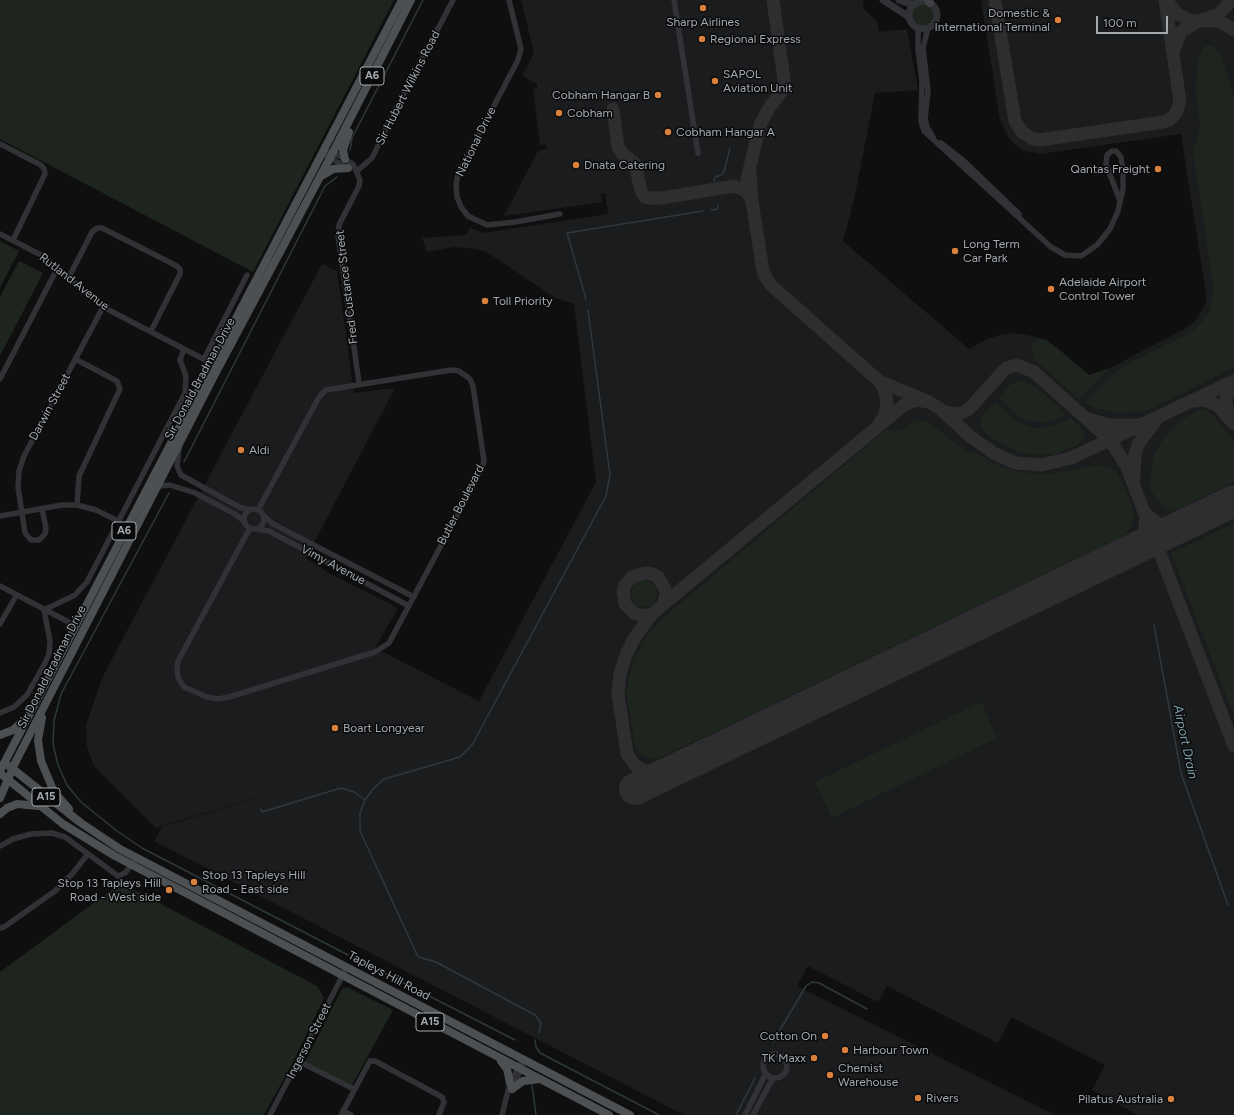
<!DOCTYPE html>
<html>
<head>
<meta charset="utf-8">
<style>
  body { margin:0 }
  #map { position:relative; width:1234px; height:1115px; overflow:hidden; background:#0f0f10; font-family:Figtree,sans-serif }
  canvas { display:block }
  .scale { position:absolute; left:1096px; top:16px; width:72px; height:18px; box-sizing:border-box; border:2px solid #a2a9af; border-top:0; padding-left:5px; font-size:12px; line-height:14px; white-space:nowrap; color:#a2a9af; -webkit-text-stroke:3px #0a0a0b; paint-order:stroke }
</style>
</head>
<body>
<div id="map">
<canvas width="1234" height="1115"></canvas>
<div class="scale">100 m</div>
</div>
<script>
const ctx = document.querySelector('canvas').getContext('2d');
ctx.lineJoin = 'round';
function fill(path, color) { ctx.fillStyle = color; ctx.fill(path, 'evenodd'); }
const toPath = rows => new Path2D(rows.map(r => 'M' + r).join(''));
function stroke(path, color, width, dash) { ctx.strokeStyle = color; ctx.lineWidth = width; ctx.lineCap = dash ? 'butt' : 'round'; ctx.setLineDash(dash || []); ctx.stroke(path); }
function label(font, color, halo, rows, align = 'center') {
  ctx.font = font + ' Figtree,sans-serif'; ctx.lineWidth = 3; ctx.setLineDash([]); ctx.textBaseline = 'middle'; ctx.strokeStyle = halo; ctx.fillStyle = color; for (const [text, x, y, turn = 0] of rows) {
    ctx.save(); ctx.translate(x, y); ctx.rotate((+turn || 0) * Math.PI / 180); ctx.textAlign = isNaN(turn) ? turn : align; if (halo) ctx.strokeText(text, 0, 0); ctx.fillText(text, 0, 0); ctx.restore();
  }
}
const built = toPath([
  [521,0,863,0,864,9,877,21,879,32,907,29,918,90,875,93,854,200,843,241,969,349,987,339,1000,335,1014,333,1032,336,1046,340,1056,347,1089,375,1106,370,1188,327,1196,320,1206,303,1206,294,1181,134,1040,154,1022,150,1010,140,1000,120,981,0,1234,0,1234,1115,1138,1115,1092,1090,1105,1065,1011,1017,998,1043,887,986,878,1002,808,966,797,986,1055,1115,684,1115,154,841,162,827,321,778,156,828,94,766,87,747,86,725,103,676,322,264,337,271,354,393,395,388,306,558,332,575,398,608,375,648,479,701,596,482,574,304,555,298,487,252,476,249,454,247,427,252,422,238,466,235,470,228,484,233,608,214,605,193,601,194,602,202,504,216,538,151,547,149,546,144,540,145,533,88,537,88,537,84,522,76,534,53]
]);
const green = toPath([
  [0,0,394,0,253,272,0,139],
  '912 15a11 11 0 1 1 22 0a11 11 0 1 1-22 0Z',
  [1208,45,1214,47,1221,55,1234,96,1234,367,1146,411,1118,413,1098,409,1084,403,1112,375,1129,363,1192,332,1203,321,1211,308,1213,285,1193,151,1198,136,1200,124,1196,89,1198,60,1203,48],
  [0,241,19,251,0,288],
  [19,261,43,273,0,356,0,297],
  [1037,338,1046,340,1056,347,1089,375,1109,368,1079,400,1033,358,1032,346],
  [1018,381,1024,381,1036,387,1066,414,1054,421,1045,422,1025,420,1017,415,999,398,1010,385],
  [995,402,1016,421,1032,428,1051,427,1071,418,1083,429,1085,436,1078,445,1056,454,1031,454,1018,452,994,440,981,429,980,425,983,414,986,409,988,411],
  [1199,410,1205,410,1214,416,1234,441,1234,482,1180,508,1174,510,1166,509,1162,506,1150,489,1151,469,1154,455,1159,445,1172,428,1178,422],
  [917,420,926,421,971,454,974,451,990,462,1008,469,1035,474,1047,474,1100,465,1110,467,1118,474,1133,508,1134,515,1131,527,1125,535,660,758,653,758,642,755,635,746,626,691,632,665,648,633,670,612,886,430,900,430],
  [1234,523,1234,716,1171,553],
  '631 594a13 13 0 1 1 26 0a13 13 0 1 1-26 0Z',
  [981,702,997,738,832,818,815,782],
  [121,883,317,986,324,998,292,1064,264,1115,0,1115,0,972],
  [347,987,393,1010,352,1085,305,1062,342,989]
]);
const stream = toPath([
  [350,150,352,138,423,0],
  [714,181,715,177,721,175,724,172,730,148],
  [711,210,718,209,718,205],
  [586,299,567,233,703,211],
  [184,462,325,186,337,177],
  [169,493,61,694,54,721,53,744,58,765,67,785,81,802,117,831,142,848,348,955],
  [1154,625,1181,773,1228,905],
  [261,809,262,812,341,788,354,792,364,799],
  [355,958,515,1040],
  [539,1033,541,1023,535,1015,436,962,418,957,360,831,360,813,365,800,374,788,384,779,460,757,472,745,606,496,610,475,588,310],
  [535,1040,536,1047,540,1053,659,1115],
  [773,1042,806,986,812,982,819,983,867,1009],
  [532,1085,536,1115],
  [736,1115,755,1078]
]);
const taxiway = toPath([
  [995,0,1015,121,1022,132,1033,139,1040,140,1163,122,1169,120,1176,113,1180,101,1165,0],
  [1166,0,1177,14,1191,21,1199,21,1217,15,1226,7,1231,0],
  [1173,52,1181,32,1193,24,1199,21,1219,21,1234,30],
  [613,109,618,147,622,153,635,164,641,191,645,197,649,198,662,198,734,186,746,191,752,201],
  [750,171,752,201,763,271,766,278,772,286,879,381,884,389,887,401,885,415,880,422],
  [747,179,760,125,769,108,785,87,773,0],
  [879,381,929,402,939,408,971,437,995,454,1016,463,1041,465,1071,458,1234,381],
  [1194,401,1203,400,1217,405,1234,424],
  [945,412,957,414,964,412,970,408,1006,368,1017,365,1034,372,1110,440,1126,465,1234,746],
  [1229,417,1226,401,1227,395,1234,383],
  [1089,419,1108,425,1136,425],
  [1134,478,1135,453,1139,443,1156,420],
  [1146,514,1160,525,1180,527],
  [1132,550,1144,535,1146,518],
  [652,614,645,616,634,613,625,604,623,591,625,585,632,577,645,573,652,574,658,577,665,589,666,595,663,605],
  [674,770,658,773,644,771,635,765,627,754,618,694,620,674,626,655,635,637,652,614,660,607,904,405,916,400,929,402]
]);
const runway = toPath([
  [635,789,1234,501]
]);
const minor = toPath([
  [509,0,521,49,518,60,458,174,456,185,457,197,461,207,468,216,487,225,515,222,560,214],
  [674,0,698,153],
  [918,27,918,50,922,81,921,122,924,131,1051,247,1065,255,1081,256,1097,245,1110,229,1118,211,1123,189,1123,174,1121,157,1116,151,1112,151,1107,155,1106,164,1120,201],
  [928,28,923,48,928,91,925,119,927,127,933,137],
  [941,143,965,162,1019,214],
  [0,144,41,165,44,169,45,174,13,240],
  [324,151,338,155,353,164,360,180,359,186,339,225,338,235,359,383],
  [327,156,347,168],
  [357,171,372,158,376,150,390,120,453,0],
  [0,234,43,256,103,307,211,363],
  [69,277,92,232,97,228,102,228,175,265,180,269,180,274,151,331],
  [75,359,117,381,120,389,79,476,77,505],
  [204,359,247,275],
  [0,379,58,267],
  [179,449,177,466,181,475,239,507,250,510],
  [158,486,170,485,195,493,235,514,244,521],
  [42,509,46,528,45,534,39,540,31,540,25,533,18,487,19,471,24,456,103,307],
  '244 519a10 10 0 1 1 20 0a10 10 0 1 1-20 0Z',
  [263,515,273,524,414,597],
  [0,516,62,505,77,505,96,510,118,521],
  [250,528,178,661,177,669,178,678,184,687,207,697,218,699,229,697,375,652,389,643,482,469,484,461,473,386,470,379,459,371,451,370,326,390,319,397,258,510],
  [256,529,269,531,409,606],
  [0,586,76,626],
  [44,610,75,595,87,582,185,393,186,376,180,360,184,349],
  [0,624,16,596],
  [0,713,14,707,27,695,45,663,49,654,50,641,44,610],
  [0,846,13,839,31,834,52,833,65,837,118,876,125,873,137,857],
  [0,928,4,927,55,891,73,873,87,855],
  '763 1066a12 12 0 1 1 24 0a12 12 0 1 1-24 0Z',
  [298,1061,354,1089],
  [513,1088,522,1066],
  [343,1111,351,1115],
  [270,1115,347,967],
  [341,1115,370,1061,375,1061,442,1097,444,1102,439,1115],
  [502,1115,510,1083,523,1059],
  [745,1115,766,1073],
  [753,1115,773,1078]
]);
const tertiary = toPath([
  [883,0,909,17],
  [899,0,914,5],
  '909 15a14 14 0 1 1 28 0a14 14 0 1 1-28 0Z'
]);
const secondary = toPath([
  [928,0,930,3]
]);
const primary = toPath([
  [345,159,343,150,349,132],
  [323,175,333,169,348,168],
  [42,718,38,740,41,761,54,792,69,809],
  [0,735,13,730,24,720],
  [9,766,81,823,120,849,630,1115],
  [0,771,402,0],
  [0,773,63,824,115,856,609,1115],
  [0,798,15,763,213,378,331,156,411,0],
  [0,814,7,808,17,804,39,806],
  [501,1061,507,1069,510,1083],
  [512,1089,523,1081,540,1079]
]);
const markers = [
  [703,8,4,"#da823d"],
  [1058,20,4,"#da823d"],
  [702,39,4,"#da823d"],
  [715,81,4,"#da823d"],
  [658,95,4,"#da823d"],
  [559,113,4,"#da823d"],
  [668,132,4,"#da823d"],
  [576,165,4,"#da823d"],
  [1158,169,4,"#da823d"],
  [955,251,4,"#da823d"],
  [1051,289,4,"#da823d"],
  [485,301,4,"#da823d"],
  [241,450,4,"#da823d"],
  [335,728,4,"#da823d"],
  [194,882,4,"#da823d"],
  [169,890,4,"#da823d"],
  [825,1036,4,"#da823d"],
  [845,1050,4,"#da823d"],
  [814,1058,4,"#da823d"],
  [830,1075,4,"#da823d"],
  [918,1098,4,"#da823d"],
  [1171,1099,4,"#da823d"]
];
const shields = [
  [372,76,24],
  [124,531,24],
  [46,797,28],
  [430,1022,28]
];
const shieldNames = [
  ["A6",372,76],
  ["A6",124,531],
  ["A15",46,797],
  ["A15",430,1022]
];
const poiNames = [
  ["Domestic &",1050,13,"right"],
  ["International Terminal",1050,27,"right"],
  ["Sharp Airlines",703,22,"center"],
  ["Regional Express",710,39],
  ["SAPOL",723,74],
  ["Aviation Unit",723,88],
  ["Cobham Hangar B",650,95,"right"],
  ["Cobham",567,113],
  ["Cobham Hangar A",676,132],
  ["Dnata Catering",584,165],
  ["Qantas Freight",1150,169,"right"],
  ["Long Term",963,244],
  ["Car Park",963,258],
  ["Adelaide Airport",1059,282],
  ["Control Tower",1059,296],
  ["Toll Priority",493,301],
  ["Aldi",249,450],
  ["Boart Longyear",343,728],
  ["Stop 13 Tapleys Hill",202,875],
  ["Road - East side",202,889],
  ["Stop 13 Tapleys Hill",161,883,"right"],
  ["Road - West side",161,897,"right"],
  ["Cotton On",817,1036,"right"],
  ["Harbour Town",853,1050],
  ["TK Maxx",806,1058,"right"],
  ["Chemist",838,1068],
  ["Warehouse",838,1082],
  ["Rivers",926,1098],
  ["Pilatus Australia",1163,1099,"right"]
];
const streetNames = [
  ["Sir Hubert Wilkins Road",408,88,-63],
  ["National Drive",476,142,-64],
  ["Rutland Avenue",74,282,38],
  ["Fred Custance Street",347,287,-97],
  ["Sir Donald Bradman Drive",200,379,-62],
  ["Darwin Street",50,407,-62],
  ["Butler Boulevard",461,505,-63],
  ["Vimy Avenue",333,565,28],
  ["Sir Donald Bradman Drive",52,667,-63],
  ["Tapleys Hill Road",389,976,28],
  ["Ingerson Street",309,1041,-63]
];
const waterNames = [
  ["Airport Drain",1185,742,78]
];
fill(built, '#1b1c1d');
fill(green, '#1e241e');
stroke(stream, '#2e393b', 1.5);
stroke(taxiway, '#2e2e30', 13);
stroke(runway, '#2e2e30', 32);
stroke(minor, '#313235', 5.5);
stroke(tertiary, '#313235', 7);
stroke(secondary, '#3f4144', 8);
stroke(primary, '#4d5053', 8);
for (const [x, y, r, color] of markers) { const dot = new Path2D(); dot.arc(x, y, r, 0, 2 * Math.PI); ctx.fillStyle = color; ctx.fill(dot); stroke(dot, '#0a0a0b', 1.5); }
for (const [x, y, w] of shields) { const box = new Path2D(); box.roundRect(x - w / 2, y - 9, w, 18, 3); ctx.fillStyle = '#0a0a0b'; ctx.fill(box); stroke(box, '#a2a9af', 1); }
label('bold 11px', '#a2a9af', null, shieldNames);
label('12px', '#a2a9af', '#0a0a0b', poiNames, 'left');
label('12px', '#a2a9af', '#0a0a0b', streetNames);
label('italic 13px', '#7c9da7', '#0a0a0b', waterNames);
</script>
</body>
</html>
